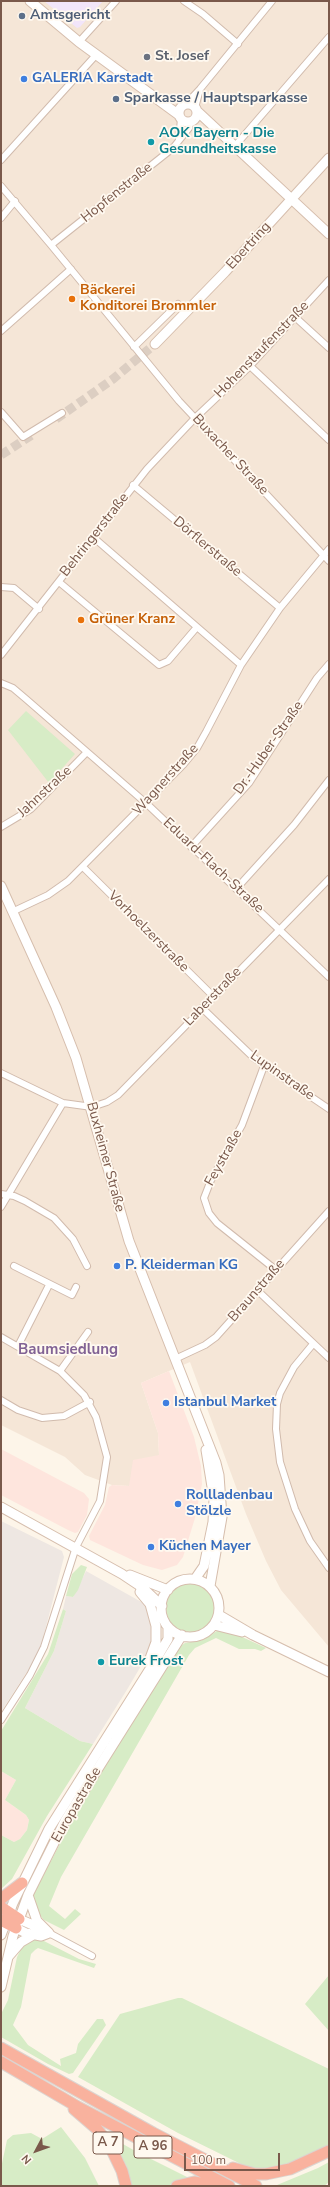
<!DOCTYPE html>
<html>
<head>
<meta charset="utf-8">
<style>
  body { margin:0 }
  #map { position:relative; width:330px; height:2187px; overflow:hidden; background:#fdf5e9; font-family:"Nunito Sans",sans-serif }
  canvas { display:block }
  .frame { position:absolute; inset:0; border:2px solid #7a594b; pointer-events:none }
  .north { position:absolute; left:16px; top:2131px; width:40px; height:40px; -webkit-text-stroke:3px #fff9f0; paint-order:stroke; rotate:229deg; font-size:11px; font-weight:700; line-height:16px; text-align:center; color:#7a594b }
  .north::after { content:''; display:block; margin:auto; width:14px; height:18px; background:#7a594b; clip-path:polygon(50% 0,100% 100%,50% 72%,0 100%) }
  .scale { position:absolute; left:184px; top:2153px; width:96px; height:18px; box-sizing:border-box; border:2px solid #7a594b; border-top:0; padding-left:5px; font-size:12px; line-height:14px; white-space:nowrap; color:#7a594b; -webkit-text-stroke:3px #fff9f0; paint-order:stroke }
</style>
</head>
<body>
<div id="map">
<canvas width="330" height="2187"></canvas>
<div class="frame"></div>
<div class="north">N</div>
<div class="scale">100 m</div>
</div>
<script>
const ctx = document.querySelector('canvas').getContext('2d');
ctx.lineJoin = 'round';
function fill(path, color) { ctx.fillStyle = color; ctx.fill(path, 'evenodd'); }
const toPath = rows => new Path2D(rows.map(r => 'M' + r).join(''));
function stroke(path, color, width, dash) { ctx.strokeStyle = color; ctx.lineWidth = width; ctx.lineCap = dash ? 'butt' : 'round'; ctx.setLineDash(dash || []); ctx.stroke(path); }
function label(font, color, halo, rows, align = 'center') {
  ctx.font = font + ' "Nunito Sans",sans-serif'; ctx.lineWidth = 3.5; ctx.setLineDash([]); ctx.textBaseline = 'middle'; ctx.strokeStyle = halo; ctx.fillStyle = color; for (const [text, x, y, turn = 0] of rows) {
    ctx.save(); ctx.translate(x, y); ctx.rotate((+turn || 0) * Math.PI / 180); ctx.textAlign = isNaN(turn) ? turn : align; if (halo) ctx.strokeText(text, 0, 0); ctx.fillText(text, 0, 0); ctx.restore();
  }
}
const residential = toPath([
  [1,1,329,1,329,1647,281,1590,266,1561,246,1514,190,1362,141,1383,158,1433,159,1455,129,1486,112,1485,85,1475,65,1457,1,1425]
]);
const commercial = toPath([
  [169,1371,194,1437,201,1466,202,1484,195,1518,183,1557,177,1565,162,1570,143,1565,90,1540,89,1536,105,1505,109,1487,112,1485,129,1486,133,1460,159,1455,158,1433,141,1383],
  [1,1449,84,1493,89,1499,87,1515,78,1532,75,1533,68,1530,1,1495],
  [1,1771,16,1780,5,1800,26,1815,29,1820,27,1830,20,1839,14,1842,1,1835]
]);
const industrial = toPath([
  [1,1521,62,1551,64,1557,41,1646,36,1658,1,1712],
  [86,1571,145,1604,151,1627,152,1642,148,1654,128,1688,93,1744,80,1741,25,1708,54,1651,66,1611,63,1609,66,1596,73,1597]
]);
const education = toPath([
  [44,1,103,1,80,27,77,28]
]);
const green = toPath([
  [26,711,75,754,49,783,8,730],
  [81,1565,87,1567,78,1590,73,1597,66,1596,72,1574],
  '166 1608a25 25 0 1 1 50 0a25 25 0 1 1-50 0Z',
  [63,1609,66,1611,54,1651,25,1708,80,1741,93,1744,47,1816,12,1879,1,1889,1,1835,14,1842,20,1839,27,1830,29,1820,26,1815,5,1800,16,1780,1,1771,1,1731,48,1654],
  [220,1629,225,1629,266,1648,261,1651,255,1649,239,1649,216,1638,195,1648,189,1655,61,1877,49,1906,65,1919,75,1909,81,1914,64,1930,44,1920,39,1914,34,1901,34,1894,70,1824,176,1649,185,1643,203,1640],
  [31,1940,42,1940,79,1959,96,1964,94,1968,38,1948,35,1950,31,1954,21,2007,13,2025,28,2045,61,2066,60,2059,76,2053,78,2044,97,2019,103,2019,106,2025,73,2073,69,2074,48,2064,1,2037,1,2014,8,2000,17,1957,22,1947],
  [329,1975,329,2031,305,2004],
  [178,1998,182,1998,329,2069,329,2145,291,2164,268,2169,249,2168,178,2133,78,2077,120,2014],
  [61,2127,85,2158,99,2186,1,2186,1,2168,7,2140,13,2135,31,2133,42,2139],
  [107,2135,137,2152,189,2178,167,2186,132,2186,126,2165],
  [329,2162,329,2182,324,2186,277,2185,318,2168]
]);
const secondaryTunnel = toPath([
  [56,419,113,379,155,344],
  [1,455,35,433]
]);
const street = toPath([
  [184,1,203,14,238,44],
  [79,42,116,1],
  [186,104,200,89,272,1],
  [195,108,200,89],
  [179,139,181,119],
  [235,146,329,37],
  [1,160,96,55],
  [1,186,51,245,179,401,329,561],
  [1,218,15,201],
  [51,245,173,148,189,128,190,122],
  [295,317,329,348],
  [1,331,71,269],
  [134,347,178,304],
  [250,366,329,440],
  [1,412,23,437,62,413],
  [133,485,280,608],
  [93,537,241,665],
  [59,582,159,665,168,661,197,627],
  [1,587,14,588,39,609],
  [1,655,147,469,195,418,250,366,329,280],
  [1,683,13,688,26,699,147,804,329,977],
  [1,827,31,809,87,752],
  [191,847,249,783,317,678,329,664],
  [83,867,213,996],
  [236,889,294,825,329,780],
  [14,911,48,895,68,881,183,765,197,748,206,732,241,665,280,608,329,549],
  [202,1008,254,1058,329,1109],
  [264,1066,242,1125,211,1180,204,1198,209,1213,217,1223,276,1270],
  [1,1073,63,1103,92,1107,107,1102,118,1095,329,879],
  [1,1194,14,1196,25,1201,54,1218,73,1239,87,1266],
  [1,1207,63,1103],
  [14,1266,72,1295,76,1287],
  [258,1291,329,1358],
  [1,1337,60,1371,84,1395,96,1417,107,1457,100,1501,76,1547,44,1647,30,1675,1,1720],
  [313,1344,294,1367,280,1393,277,1404,276,1429,280,1462,295,1509,310,1541,329,1568],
  [18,1346,49,1285],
  [175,1359,205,1345,216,1337,329,1211],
  [60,1371,88,1332],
  [1,1400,18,1410,42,1418,64,1416,90,1402],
  [49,1933,92,1956]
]);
const secondary = toPath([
  [30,1,79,42,179,115],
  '179 113a9 9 0 1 1 18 0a9 9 0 1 1-18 0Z',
  [197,111,329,234],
  [155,344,225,272,329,158],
  [1,886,56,1007,76,1058,129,1241,216,1463,219,1475,222,1517,210,1586],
  [1,1507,122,1574,143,1588,162,1606],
  [130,1575,168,1590],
  [195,1579,204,1566,213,1522,214,1499,206,1450],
  '161 1608a29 29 0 1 1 58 0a29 29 0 1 1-58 0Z',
  [140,1592,150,1604,156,1626,156,1642,149,1661],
  [219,1615,253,1635,329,1672],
  [214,1625,242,1632],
  [28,1895,37,1921,49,1933],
  [19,1919,42,1929],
  [16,1928,26,1933,41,1936,49,1933],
  [1,1935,13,1903,49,1829,155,1661,168,1639,168,1627],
  [8,1957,21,1942,33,1935],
  [1,1987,13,1936,28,1895,65,1821,182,1635]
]);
const highway = toPath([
  [1,1899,22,1883],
  [1,1907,19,1919],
  [1,1920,16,1928],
  [1,2048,153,2133,256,2186],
  [1,2062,78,2107,229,2186],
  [74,2109,96,2128,109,2144,122,2171,126,2186],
  [233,2168,255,2174,266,2174,290,2169,329,2151],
  [177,2186,194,2182,215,2186]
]);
const markers = [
  [22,16,4,"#5c6f8a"],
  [147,57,4,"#6b7280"],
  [24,79,4,"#3f7fe0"],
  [116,99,4,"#5c6f8a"],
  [151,142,4,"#0f9aa8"],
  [72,299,4,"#e8710a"],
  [81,620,4,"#e8710a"],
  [117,1266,4,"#3f7fe0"],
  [166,1403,4,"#3f7fe0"],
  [178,1504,4,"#3f7fe0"],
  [151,1547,4,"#3f7fe0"],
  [101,1662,4,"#0f9aa8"]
];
const shields = [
  [108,2143,30],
  [153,2147,38]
];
const shieldNames = [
  ["A 7",108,2143],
  ["A 96",153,2147]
];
const serviceNames = [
  ["Amtsgericht",30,16],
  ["Sparkasse / Hauptsparkasse",124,99]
];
const worshipNames = [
  ["St. Josef",155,57]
];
const shopNames = [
  ["GALERIA Karstadt",32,79],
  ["P. Kleiderman KG",125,1266],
  ["Istanbul Market",174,1403],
  ["Rollladenbau",186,1496],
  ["Stölzle",186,1512],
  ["Küchen Mayer",159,1547]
];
const cultureNames = [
  ["AOK Bayern - Die",159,134],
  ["Gesundheitskasse",159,150],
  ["Eurek Frost",109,1662]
];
const streetNames = [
  ["Hopfenstraße",117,193,-39],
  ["Ebertring",249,246,-48],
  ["Hohenstaufenstraße",262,350,-46],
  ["Buxacher Straße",230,455,47],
  ["Behringerstraße",95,535,-52],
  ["Dörflerstraße",207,547,40],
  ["Dr.-Huber-Straße",269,748,-55],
  ["Wagnerstraße",166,780,-48],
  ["Jahnstraße",45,792,-43],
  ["Eduard-Flach-Straße",213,866,43],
  ["Vorhoelzerstraße",148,932,45],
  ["Laberstraße",213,997,-46],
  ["Lupinstraße",282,1076,35],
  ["Buxheimer Straße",105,1157,75],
  ["Feystraße",224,1158,-61],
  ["Braunstraße",257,1291,-49],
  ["Europastraße",77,1805,-60]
];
const foodNames = [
  ["Bäckerei",80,291],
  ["Konditorei Brommler",80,307],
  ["Grüner Kranz",89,620]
];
const neighbourhoodNames = [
  ["Baumsiedlung",68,1350]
];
fill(residential, '#f5e6d7');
fill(commercial, '#fee5dd');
fill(industrial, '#eee7e2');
fill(education, '#f2e5fa');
fill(green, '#d7ecc6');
stroke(secondaryTunnel, '#dccec2', 9, [9, 4.5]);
stroke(street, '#d1bbad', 8);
stroke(secondary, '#d6bead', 11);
stroke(highway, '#dcd4d0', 13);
stroke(street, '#fff', 6);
stroke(secondary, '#fff', 9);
stroke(highway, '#f9b29e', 11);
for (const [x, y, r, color] of markers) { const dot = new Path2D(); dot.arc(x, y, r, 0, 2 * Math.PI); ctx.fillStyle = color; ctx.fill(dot); stroke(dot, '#fff9f0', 1.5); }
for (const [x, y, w] of shields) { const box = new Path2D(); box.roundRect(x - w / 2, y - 11, w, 22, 3); ctx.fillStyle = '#fff9f0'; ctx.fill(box); stroke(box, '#7a594b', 1); }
label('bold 13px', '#7a594b', null, shieldNames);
label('bold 14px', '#4e5e75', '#fff9f0', serviceNames, 'left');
label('bold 14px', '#5b616d', '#fff9f0', worshipNames, 'left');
label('bold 14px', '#366cbe', '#fff9f0', shopNames, 'left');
label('bold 14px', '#0d838f', '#fff9f0', cultureNames, 'left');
label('14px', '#7a594b', '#fff9f0', streetNames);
label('bold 14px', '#c56008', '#fff9f0', foodNames, 'left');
label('bold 15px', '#826395', '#fff9f0', neighbourhoodNames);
</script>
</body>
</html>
